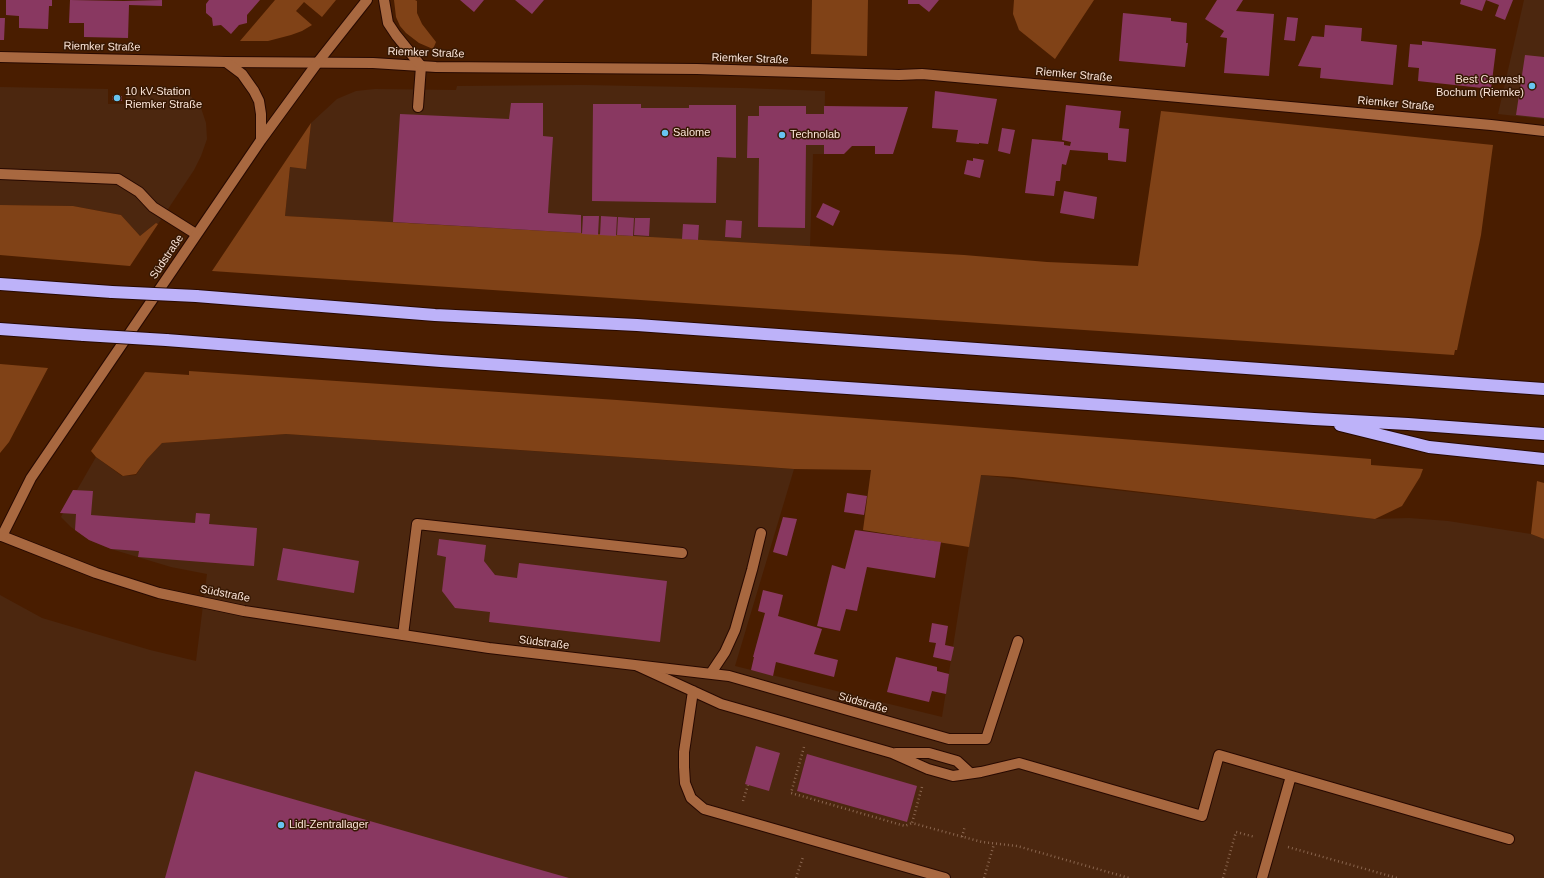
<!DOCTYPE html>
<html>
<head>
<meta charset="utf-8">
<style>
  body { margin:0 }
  canvas { display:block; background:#491d00 }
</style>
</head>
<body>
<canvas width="1544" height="878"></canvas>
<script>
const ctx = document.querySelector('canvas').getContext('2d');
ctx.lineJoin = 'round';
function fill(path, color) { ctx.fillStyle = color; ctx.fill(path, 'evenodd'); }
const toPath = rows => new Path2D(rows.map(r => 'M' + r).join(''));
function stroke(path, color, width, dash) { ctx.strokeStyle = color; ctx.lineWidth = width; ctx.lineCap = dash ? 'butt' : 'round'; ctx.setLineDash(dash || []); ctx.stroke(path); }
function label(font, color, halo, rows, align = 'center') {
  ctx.font = font + ' Helvetica,sans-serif'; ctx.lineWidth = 3; ctx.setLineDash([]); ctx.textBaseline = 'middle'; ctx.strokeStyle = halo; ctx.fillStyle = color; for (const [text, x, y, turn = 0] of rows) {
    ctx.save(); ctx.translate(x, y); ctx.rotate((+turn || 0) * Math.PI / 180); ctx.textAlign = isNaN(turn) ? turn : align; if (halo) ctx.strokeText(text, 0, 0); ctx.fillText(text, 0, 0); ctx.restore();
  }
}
const built = toPath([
  [1524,0,1544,0,1544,119,1498,114],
  [583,85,741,88,825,91,824,154,813,154,810,246,600,235,285,216,290,167,306,168,311,123,337,99,356,91,375,89,456,90,457,86],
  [0,87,108,89,108,104,126,104,126,90,182,90,189,94,201,108,206,123,207,139,201,156,194,170,158,224,156,223,140,236,121,215,73,206,0,205],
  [286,434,794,469,735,666,942,717,980,475,1375,519,1409,518,1448,521,1531,534,1544,539,1544,878,0,878,0,595,42,618,150,650,196,661,207,574,171,567,111,549,89,540,71,527,61,517,63,513,60,513,73,490,77,490,96,457,122,476,136,475,147,459,162,443]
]);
const green = toPath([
  [275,0,336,0,322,17,304,2,296,11,312,25,302,31,291,35,268,41,240,41],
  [394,0,415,0,417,1,417,13,422,24,436,42,433,49,419,43,406,33,400,26,396,17],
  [812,0,868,0,867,56,811,54],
  [1014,0,1094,0,1055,59,1019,30,1013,14],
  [1161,111,1493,145,1481,235,1457,350,1455,350,1454,355,212,271,311,123,306,169,290,167,285,216,964,255,1047,262,1138,266],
  [0,205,73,206,121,215,140,236,156,223,158,224,130,266,0,255],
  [0,364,48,368,9,442,0,453],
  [189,371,617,400,948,425,1371,459,1371,465,1423,469,1420,477,1402,506,1375,519,1013,477,981,475,969,547,863,530,871,470,794,469,754,466,286,434,162,443,147,459,136,474,123,476,96,457,91,451,145,372,189,375],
  [1537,481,1544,483,1544,539,1531,534]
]);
const building = toPath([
  [6,0,52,0,52,6,49,6,48,29,19,28,19,16,6,15],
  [70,0,124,1,162,0,162,6,129,5,128,38,84,37,84,23,69,23],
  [209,0,260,0,247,15,247,23,239,25,231,34,221,25,213,26,212,18,206,13,206,4],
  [460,0,484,0,474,12],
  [515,0,544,0,532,14],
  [908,0,939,0,929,12,919,4,908,4],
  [1217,0,1243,0,1236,11,1274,14,1269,76,1224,73,1227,38,1220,37,1224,31,1205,19],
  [1461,0,1486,0,1482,11,1460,4],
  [1486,0,1513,0,1505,20,1495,16,1499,5],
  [1123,13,1171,18,1171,21,1187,23,1186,43,1188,43,1185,67,1119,61],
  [1287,17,1298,18,1295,41,1284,40],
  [0,18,5,18,4,40,0,40],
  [1325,25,1362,28,1361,41,1397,45,1393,85,1320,78,1321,68,1298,66,1312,36,1324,37],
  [1422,41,1496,49,1491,89,1418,81,1419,68,1408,67,1410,44,1422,45],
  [1525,55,1544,57,1544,118,1516,115],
  [935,91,997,99,988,144,979,143,979,144,956,142,958,130,932,128],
  [112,96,122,96,122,101,112,100],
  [511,103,543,103,543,136,553,137,548,213,581,215,581,233,393,222,400,114,509,119],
  [593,104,641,104,641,108,689,108,689,105,736,105,736,158,717,157,716,203,592,201],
  [1066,105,1121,111,1119,128,1129,129,1126,162,1108,160,1108,153,1070,150,1066,165,1062,164,1060,181,1056,181,1054,196,1025,193,1032,139,1064,142,1064,145,1070,146,1071,142,1062,140],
  [759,106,806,106,806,114,824,114,824,106,908,107,893,154,875,154,875,146,852,146,844,154,824,154,824,145,806,145,805,228,758,227,759,158,747,158,748,116,759,116],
  [1002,128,1015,130,1010,154,998,151],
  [973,158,984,160,980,178,964,174,967,160,973,161],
  [1064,191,1097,197,1094,219,1060,213],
  [823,203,840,211,833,226,816,217],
  [583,216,599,216,598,235,582,234],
  [601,216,617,217,616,236,600,235],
  [618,217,634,218,633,236,617,235],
  [635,218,650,218,649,236,634,235],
  [726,220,742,221,741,238,725,237],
  [683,224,699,225,698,240,682,239],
  [73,490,93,491,91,515,195,523,196,513,210,514,209,524,257,528,254,566,138,557,139,551,111,549,89,540,75,530,76,514,60,513],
  [847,493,867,496,864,515,844,512],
  [783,517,797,519,787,556,773,552],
  [855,530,941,542,935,578,867,567,857,611,846,609,840,631,817,626,832,565,845,569],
  [439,539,486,545,484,561,495,575,517,578,519,563,667,581,660,642,489,622,490,612,455,608,442,591,446,557,437,555],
  [283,548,359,561,354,593,277,580],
  [763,590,783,595,778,616,822,629,814,654,838,660,834,677,776,662,773,676,751,670,754,657,753,657,765,613,758,611],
  [932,623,948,626,945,645,954,647,951,661,933,657,936,643,929,642],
  [896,657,937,667,937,671,949,674,946,694,932,691,929,702,887,692],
  [756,746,780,753,769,791,745,784],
  [807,754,917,786,907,822,797,791],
  [195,771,569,878,165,878]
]);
const path = toPath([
  [804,747,791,793,905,826,912,823],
  [922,787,912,823,982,842,1017,846,1129,878],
  [743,801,748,785],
  [962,837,965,826],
  [1288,847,1397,878],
  [796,878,803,857],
  [984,878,994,844],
  [1223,878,1236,832,1255,837]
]);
const service = toPath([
  [418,107,421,66],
  [0,174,118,179,139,192,153,207,196,234],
  [403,635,417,524,682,553],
  [638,666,721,704,892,753,928,769,953,776,981,772,1019,763,1202,816,1219,755,1509,839],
  [711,673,725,652,735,630,752,570,761,533],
  [693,691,684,752,684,767,685,783,691,798,704,809,945,878],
  [896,753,929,753,957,761,970,773],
  [1262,878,1291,776]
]);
const minor = toPath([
  [0,57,226,62,373,63,436,67,697,69,899,75,922,74,1491,125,1544,131],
  [2,536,96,573,159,593,244,611,489,648,729,676,949,739,986,739,1018,641]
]);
const tertiary = toPath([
  [384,0,388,23,396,35,421,66],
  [226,62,242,74,254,91,259,101,261,114,261,140],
  [0,536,2,536,31,478,261,140,318,62,367,0]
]);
const motorway = toPath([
  [0,284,112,292],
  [196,296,435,315,637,325,1544,389],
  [0,329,84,335],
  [166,340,441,361,1314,419,1408,424,1544,434],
  [1340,425,1429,447,1544,459]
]);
const motorwayBridge = toPath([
  [112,292,196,296],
  [84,335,166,340]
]);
const markers = [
  [1532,86,4,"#68c4f0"],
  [117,98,4,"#68c4f0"],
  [665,133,4,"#68c4f0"],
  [782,135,4,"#68c4f0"],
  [281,825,4,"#68c4f0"]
];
const streetNames = [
  ["Riemker Straße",102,47,1],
  ["Riemker Straße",426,53,2],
  ["Riemker Straße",750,59,2],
  ["Riemker Straße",1074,75,5],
  ["Riemker Straße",1396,104,5],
  ["Südstraße",167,257,-56],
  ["Südstraße",225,594,11],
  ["Südstraße",544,643,7],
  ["Südstraße",863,703,16]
];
const poiNames = [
  ["Best Carwash",1524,80,"right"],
  ["Bochum (Riemke)",1524,93,"right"],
  ["10 kV-Station",125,92],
  ["Riemker Straße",125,105],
  ["Salome",673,133],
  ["Technolab",790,135],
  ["Lidl-Zentrallager",289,825]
];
fill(built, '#4c270f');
fill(green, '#804217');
fill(building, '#893861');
stroke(service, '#270900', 12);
stroke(minor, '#270900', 12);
stroke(tertiary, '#270900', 12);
stroke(motorway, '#270900', 14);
stroke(path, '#8a664f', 2.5, [1, 3]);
stroke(service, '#a86840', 10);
stroke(minor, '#a86840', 10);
stroke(tertiary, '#a86840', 10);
stroke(motorway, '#bdb2f9', 12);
stroke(motorwayBridge, '#270900', 14, []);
stroke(motorwayBridge, '#bdb2f9', 12);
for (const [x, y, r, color] of markers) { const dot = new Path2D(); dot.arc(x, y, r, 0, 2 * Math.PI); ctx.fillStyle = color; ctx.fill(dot); stroke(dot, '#371803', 1.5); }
label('11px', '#fbe5d9', '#371803', streetNames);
label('11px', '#fbe5d9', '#371803', poiNames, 'left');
</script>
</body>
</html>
